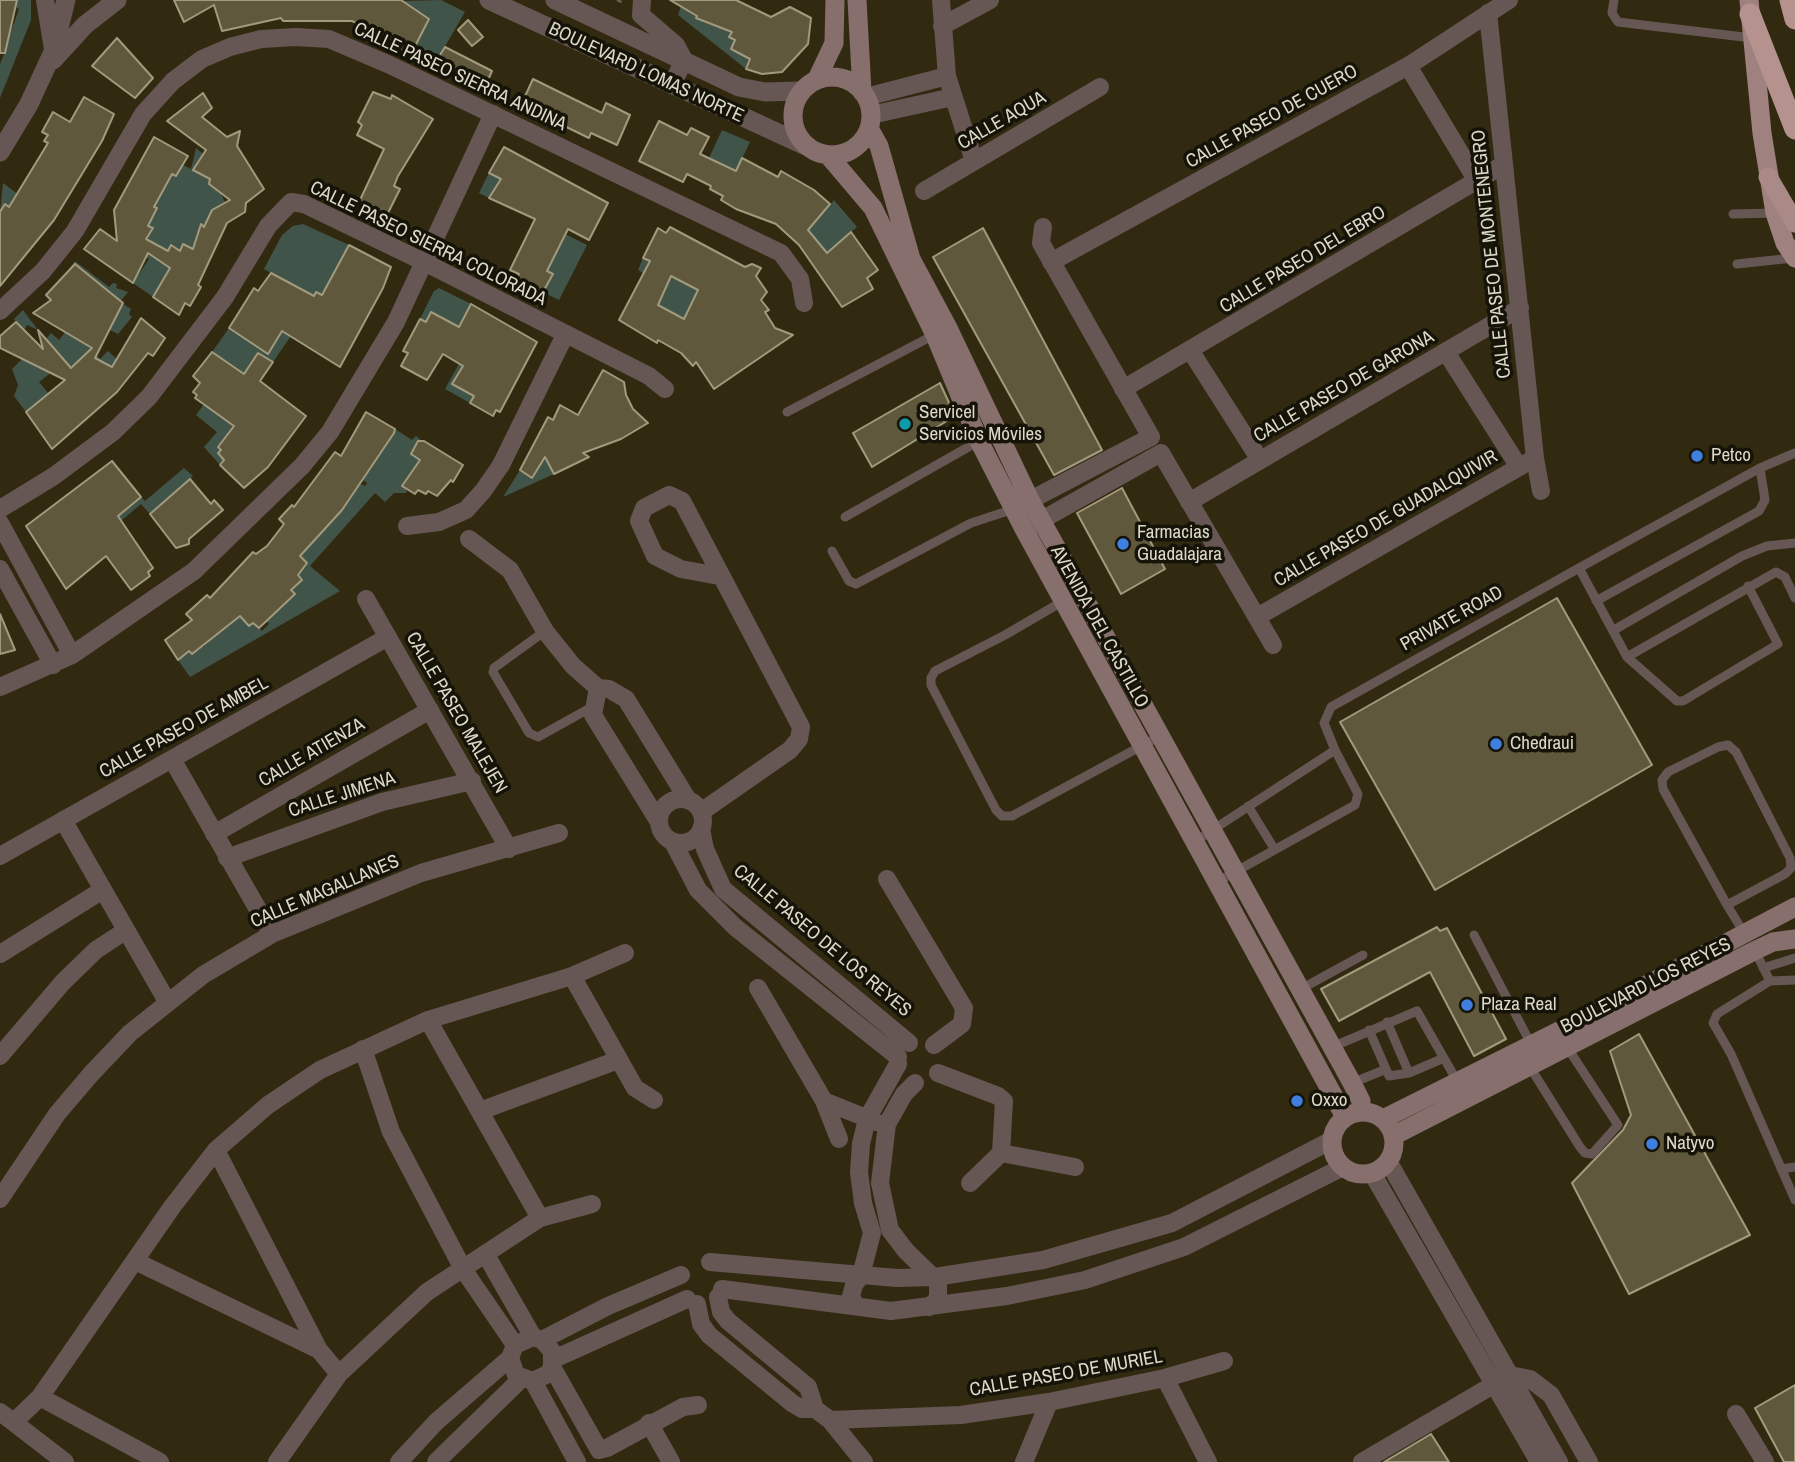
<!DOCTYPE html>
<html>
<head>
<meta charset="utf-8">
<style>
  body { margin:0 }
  canvas { display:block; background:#312a10 }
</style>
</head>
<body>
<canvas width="1795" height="1462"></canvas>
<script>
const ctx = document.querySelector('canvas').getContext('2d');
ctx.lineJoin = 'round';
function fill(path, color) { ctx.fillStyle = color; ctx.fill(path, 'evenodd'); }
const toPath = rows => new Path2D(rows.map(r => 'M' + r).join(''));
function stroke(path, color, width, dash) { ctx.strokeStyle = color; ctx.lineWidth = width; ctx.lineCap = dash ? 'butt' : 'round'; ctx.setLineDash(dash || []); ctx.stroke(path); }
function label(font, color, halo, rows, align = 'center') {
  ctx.font = font + ' "Archivo Narrow",sans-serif'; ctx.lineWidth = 7; ctx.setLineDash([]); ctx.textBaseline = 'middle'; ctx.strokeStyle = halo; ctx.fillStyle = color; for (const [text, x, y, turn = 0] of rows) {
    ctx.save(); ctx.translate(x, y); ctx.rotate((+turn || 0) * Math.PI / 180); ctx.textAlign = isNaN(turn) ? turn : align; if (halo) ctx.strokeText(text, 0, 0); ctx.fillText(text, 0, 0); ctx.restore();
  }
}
const green = toPath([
  [17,0,31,0,31,20,0,98,0,64,6,49,0,46,0,37,9,37,19,9,16,7],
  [441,0,465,12,437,60,414,49,421,37,415,33,416,9,403,1],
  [681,6,708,24,713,18,722,28,732,32,730,37,735,40,731,50,750,59,746,69,678,15],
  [722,130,750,142,736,171,708,160],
  [196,148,215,164,209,184,220,192,225,202,217,208,204,227,201,225,193,249,184,244,180,251,171,246,161,262,170,268,153,297,133,283,149,259,137,252,153,228,146,224,157,209,154,207,161,195,158,166,176,176,183,165,191,169],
  [489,173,504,180,489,198,479,193],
  [3,183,23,198,14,210,5,204,0,212],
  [834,200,857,227,827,253,808,230],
  [535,219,587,245,559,300,543,292,552,274,547,271,561,241,531,226],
  [303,224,349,245,329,281,332,284,325,296,316,292,314,296,325,319,308,348,301,343,306,334,291,336,273,362,258,353,244,375,212,352,229,328,268,353,285,325,313,297,264,269,282,235,293,226],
  [643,258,658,265,668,283,675,268,707,293,690,307,683,322,658,305,660,299,639,282,643,273,638,270],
  [75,261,109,287,113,283,117,284,116,288,128,292,120,302,131,309,129,314,132,317,118,334,104,327,88,346,100,359,108,351,122,364,111,375,68,371,61,365,39,382,48,393,26,412,14,396,18,385,12,369,32,349,48,371,46,339,51,333,59,340,93,297,66,274],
  [439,288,471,304,481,372,469,393,474,396,470,403,445,389,460,362,420,319,434,291],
  [23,310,38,330,27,325,24,331,16,322,14,319],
  [261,381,272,390,253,415,228,434,218,447,221,450,218,454,224,460,220,465,204,447,217,432,196,415,205,403,212,411],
  [395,429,412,440,416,436,420,439,411,454,422,461,403,486,407,490,406,493,394,493,385,502,375,493,310,566,340,591,190,677,178,660,189,651,192,654,200,649,197,643,199,642,203,647,208,643,198,628,233,622,243,613,262,631,269,624,260,614,282,606,295,594,268,566,294,587,302,580,298,575,307,563,297,554,311,544,361,484,365,486,367,483,363,480],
  [545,457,554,474,503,497,520,470,532,478],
  [184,468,193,476,150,514,141,504,121,521,114,512,141,497,145,501]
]);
const building = toPath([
  [0,0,17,0,5,53,0,53,0,0],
  [174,0,401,0,429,19,411,54,399,48,401,43,352,21,283,21,281,18,222,31,214,5,184,22,174,0],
  [670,0,736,0,771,17,790,7,811,18,808,44,782,72,762,74,746,69,750,59,731,49,735,40,729,37,732,32,696,18,697,16,670,0],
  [468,20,483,37,472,46,458,30,468,20],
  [117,38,153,78,135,98,92,66,117,38],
  [445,47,492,71,484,89,437,60,445,47],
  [533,79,602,113,606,103,630,115,617,145,591,133,589,138,521,105,533,79],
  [373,92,391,99,392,95,433,119,398,176,394,186,400,189,384,221,371,215,375,207,360,200,384,149,357,135,362,125,358,122,373,92],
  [203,93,212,108,202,117,227,137,240,131,237,146,264,189,246,203,245,212,227,223,198,285,201,287,190,306,185,303,179,315,153,297,170,268,148,253,133,283,84,249,100,229,117,241,114,210,154,137,188,156,176,176,172,174,154,207,157,208,148,226,153,228,146,239,168,251,171,245,180,251,183,244,193,249,201,224,204,227,212,210,230,200,209,184,210,179,193,170,206,150,167,121,203,93],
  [84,97,114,114,102,141,54,220,0,286,0,212,5,204,9,207,48,143,44,141,48,135,42,132,53,112,70,122,84,97],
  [659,121,687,135,691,128,709,137,700,154,736,171,742,158,778,177,781,171,814,190,830,204,808,230,827,253,851,232,878,270,867,278,873,289,842,307,799,245,776,224,736,209,721,200,723,196,710,189,711,186,687,174,683,182,639,161,659,121],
  [504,147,608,203,589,240,568,229,547,271,553,274,543,292,516,279,519,274,510,270,535,219,489,198,501,179,489,173,504,147],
  [670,227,745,267,752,264,761,268,756,276,767,292,761,300,769,310,765,312,775,328,793,335,714,389,696,362,693,366,681,353,658,340,657,343,619,320,650,261,643,258,658,228,666,233,670,227],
  [671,276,698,290,684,319,658,305,671,276],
  [983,228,1102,450,1054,475,933,257,983,228],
  [349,245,391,267,383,288,340,367,282,331,268,354,229,328,254,288,258,291,271,273,314,296,316,292,322,295,349,245],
  [75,264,123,303,95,358,112,367,141,318,165,338,153,356,148,353,117,392,52,449,26,412,65,380,0,348,0,336,16,322,43,349,38,330,71,368,92,348,33,313,51,300,46,295,75,264],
  [471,304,537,342,500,412,496,410,493,416,470,403,474,396,452,384,463,366,443,354,427,380,401,366,408,353,403,351,420,319,426,322,431,312,459,327,471,304],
  [212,352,244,374,258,353,273,362,260,381,306,416,268,467,244,488,220,465,224,460,218,453,221,450,218,447,234,426,195,398,197,395,193,392,200,383,193,376,212,352],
  [603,370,624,382,626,395,633,409,648,423,621,439,583,453,589,457,554,474,545,457,532,478,520,470,548,417,553,420,560,405,578,415,603,370],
  [940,383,955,416,872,467,853,433,940,383],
  [366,412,395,429,394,433,342,510,300,556,307,563,298,575,302,580,291,590,295,594,259,628,253,623,249,626,240,616,192,654,189,651,178,660,165,640,192,620,186,614,207,595,210,598,253,552,256,554,267,546,284,524,279,519,292,505,294,507,335,452,341,456,366,412],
  [418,441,424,441,463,465,453,482,451,480,437,496,428,491,426,494,418,490,415,494,402,486,420,460,411,454,418,441],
  [112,461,141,497,118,516,153,568,148,572,150,576,131,590,106,556,66,589,26,526,112,461],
  [190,479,211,504,214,500,223,510,189,539,189,544,176,548,150,514,190,479],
  [1122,488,1165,569,1121,594,1077,513,1122,488],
  [1557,598,1652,765,1435,890,1340,722,1557,598],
  [0,614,15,650,0,654,0,614],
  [1437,927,1440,931,1447,928,1506,1039,1474,1056,1430,972,1339,1021,1321,989,1437,927],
  [1639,1034,1750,1235,1629,1294,1572,1183,1623,1130,1631,1115,1610,1051,1639,1034],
  [1795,1385,1795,1462,1784,1462,1755,1408,1795,1385],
  [1431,1434,1449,1462,1384,1462,1431,1434]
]);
const path = toPath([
  [617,0,626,4]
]);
const service = toPath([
  [1614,0,1612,13,1618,22,1752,38],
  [1733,214,1775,213],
  [1737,264,1793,258],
  [787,412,934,335],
  [845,517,979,441],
  [832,551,849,581,856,584,971,523,1014,509],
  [1579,568,1760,468,1795,453],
  [1065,600,1005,635,935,671,931,678,931,685,996,810,1002,816,1012,816,1160,736],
  [1596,601,1759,511,1765,500,1760,468],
  [1614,630,1742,556,1767,546,1795,543],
  [545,631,494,668,493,672,529,733,538,737,592,707],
  [1627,657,1776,572,1785,577,1795,598],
  [1248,806,1275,850],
  [1194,842,1335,750,1324,723,1331,707,1579,568,1627,657,1677,701,1683,701,1778,644,1748,586],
  [1217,882,1355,805,1358,794,1335,750],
  [1727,905,1785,874,1791,868,1790,858,1736,752,1728,745,1718,747,1668,772,1662,780,1663,789,1727,905,1744,933],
  [1474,935,1531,1044],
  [1755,951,1770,981],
  [1763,968,1795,958],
  [1795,980,1770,981,1717,1014,1713,1023,1731,1054,1795,1200],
  [1301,989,1363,955],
  [1387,1022,1409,1073],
  [1369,1030,1389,1076,1409,1073,1444,1058],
  [1332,1047,1417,1011,1457,1081],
  [1530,1067,1580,1147,1585,1153,1592,1154,1618,1125,1567,1047],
  [1352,1083,1384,1070],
  [1781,1169,1795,1167]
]);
const minor = toPath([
  [45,0,53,49],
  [642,0,641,15,676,45,684,60,672,85],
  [941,0,947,76,974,161],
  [1488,13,1535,458,1541,491],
  [942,26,990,0],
  [1408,66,1477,181],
  [866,97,947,76],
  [871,115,953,97],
  [924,191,1100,87],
  [1051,262,1408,66,1509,0],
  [0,311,43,271,75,231,143,114,173,81,202,59,230,47,261,39,296,37,329,39,390,65,781,253,800,279,804,303],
  [1190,350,1260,460],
  [1446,352,1519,467],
  [1123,389,1503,165],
  [1189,502,1520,308],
  [1019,506,1151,437,1041,243,1043,227],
  [0,509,54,476,113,432,149,397,225,297,268,226,291,202,304,204,424,262,649,376,665,389],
  [0,523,72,655],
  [407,526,439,522,466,510,483,491,501,465,565,335],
  [1031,526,1161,453,1273,645],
  [469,539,510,570,545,631,573,666,598,688,609,689,626,699,688,800],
  [0,569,53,665],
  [366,599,509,849],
  [1257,617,1535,458],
  [0,687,72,655,194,571,302,466,330,432,396,322,493,114],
  [598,688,593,715,659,822],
  [172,759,272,934],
  '659 821a22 22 0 1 1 44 0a22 22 0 1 1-44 0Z',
  [701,812,790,750,799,739,801,727,682,501,669,495,644,508,639,521,655,556,681,569,719,576],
  [63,820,168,1003],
  [701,829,705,849,723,889,909,1043],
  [214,834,430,710],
  [673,842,698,890,735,927,898,1057],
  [0,856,388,637],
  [227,858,382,802,472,781],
  [887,879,964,1008,962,1024,934,1045],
  [0,954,101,891],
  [572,976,635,1088,654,1100],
  [758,988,824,1101,839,1139],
  [428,1020,540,1218],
  [363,1049,391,1132,463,1269,515,1345],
  [0,1056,63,982,96,950,125,931],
  [938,1073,998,1096,1004,1101,1001,1153,970,1183],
  [915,1083,904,1094,887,1124,880,1183,890,1230,906,1251,938,1282,938,1299,929,1307],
  [824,1101,876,1122],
  [480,1111,618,1060],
  [216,1150,319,1350,339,1374],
  [1001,1153,1075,1167],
  [1388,1161,1559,1462],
  [1372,1173,1539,1462],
  [0,1199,57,1114,91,1074,130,1033,203,975,272,934,421,873,559,833],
  [486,1255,533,1337,542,1340,552,1351,552,1367,548,1374,533,1381,516,1375,510,1358,515,1345,533,1337],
  [135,1261,319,1350],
  [710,1262,897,1278,935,1277,1043,1260,1172,1223,1332,1140],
  [722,1289,891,1311,1007,1296,1085,1280,1184,1247,1343,1167],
  [718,1297,721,1312,728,1321,808,1387,815,1409],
  [697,1304,701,1324,709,1335,792,1403,802,1409,815,1409,830,1420,864,1462],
  [855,1305,851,1296,854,1285,861,1275,872,1233,863,1203,859,1172,861,1144,867,1119,898,1064],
  [542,1340,608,1306,681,1275],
  [554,1359,687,1299],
  [552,1367,599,1450,607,1448,683,1407,698,1405],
  [1165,1378,1208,1462],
  [533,1381,577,1462],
  [40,1397,160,1462],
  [0,1412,65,1462],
  [1736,1414,1765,1462],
  [830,1420,961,1415,1049,1402,1165,1378,1224,1361],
  [15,1421,40,1397,172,1207,216,1150,268,1105,320,1070,428,1020,572,976,625,953],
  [649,1423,671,1462],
  [277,1462,339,1374,427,1292,540,1218,592,1204],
  [399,1462,436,1422,510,1358],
  [436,1462,521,1379],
  [1024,1462,1049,1402],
  [1362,1462,1510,1375,1530,1379,1551,1395,1589,1462]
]);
const tertiary = toPath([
  [489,0,804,145],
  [555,0,739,87,765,92,801,91],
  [53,60,85,25,117,0],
  [0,152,29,104,53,52,66,0]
]);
const secondary = toPath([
  [857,0,862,92],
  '793 116a39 39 0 1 1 78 0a39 39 0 1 1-78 0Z',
  [817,79,834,43,835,0],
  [869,128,879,146,911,259,948,328,1030,500,1352,1083,1361,1101,1361,1111],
  [828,155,873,208,935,335,979,441,1024,529,1345,1117],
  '1332 1143a31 31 0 1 1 62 0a31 31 0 1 1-62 0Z',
  [1383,1119,1559,1031,1795,907],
  [1393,1136,1754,951,1773,942,1795,939]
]);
const primary = toPath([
  [1749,0,1762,133,1775,213,1785,243,1795,258]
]);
const trunk = toPath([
  [1768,177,1795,223]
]);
const motorway = toPath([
  [1790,0,1795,19],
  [1750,14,1795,129]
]);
const markers = [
  [905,424,7,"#0f9aa8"],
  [1697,456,7,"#3f7fe0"],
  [1123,544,7,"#3f7fe0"],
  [1496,744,7,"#3f7fe0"],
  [1467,1005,7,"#3f7fe0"],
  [1297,1101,7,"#3f7fe0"],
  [1652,1144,7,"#3f7fe0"]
];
const streetNames = [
  ["BOULEVARD LOMAS NORTE",646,73,25],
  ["CALLE PASEO SIERRA ANDINA",460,77,25],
  ["CALLE PASEO DE CUERO",1272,117,-29],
  ["CALLE AQUA",1002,121,-30],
  ["CALLE PASEO SIERRA COLORADA",428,244,26],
  ["CALLE PASEO DE MONTENEGRO",1492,254,-96],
  ["CALLE PASEO DEL EBRO",1303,260,-31],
  ["CALLE PASEO DE GARONA",1344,387,-30],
  ["CALLE PASEO DE GUADALQUIVIR",1386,519,-30],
  ["PRIVATE ROAD",1452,619,-29],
  ["AVENIDA DEL CASTILLO",1099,627,61],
  ["CALLE PASEO MALEJEN",456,713,60],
  ["CALLE PASEO DE AMBEL",184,728,-29],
  ["CALLE ATIENZA",312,753,-30],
  ["CALLE JIMENA",342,795,-18],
  ["CALLE MAGALLANES",325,892,-23],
  ["CALLE PASEO DE LOS REYES",822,941,40],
  ["BOULEVARD LOS REYES",1646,986,-27],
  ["CALLE PASEO DE MURIEL",1066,1374,-10]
];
const poiNames = [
  ["Servicel",919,413],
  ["Servicios Móviles",919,435],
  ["Petco",1711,456],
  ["Farmacias",1137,533],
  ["Guadalajara",1137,555],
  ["Chedraui",1510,744],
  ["Plaza Real",1481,1005],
  ["Oxxo",1311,1101],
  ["Natyvo",1666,1144]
];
fill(green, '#415449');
fill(building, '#60583c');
stroke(building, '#a29a7d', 2);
stroke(path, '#655f48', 2.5, [5, 5]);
stroke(service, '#665755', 9);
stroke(minor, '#665755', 18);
stroke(tertiary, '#665755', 19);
stroke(secondary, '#866f6d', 19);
stroke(primary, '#9f817f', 19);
stroke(trunk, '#aa8a87', 19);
stroke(motorway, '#b6928f', 21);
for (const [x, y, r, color] of markers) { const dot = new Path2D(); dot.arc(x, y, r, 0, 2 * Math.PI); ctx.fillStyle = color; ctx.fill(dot); stroke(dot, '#161308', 2.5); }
label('19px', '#ddd9c9', '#161308', streetNames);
label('19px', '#ddd9c9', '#161308', poiNames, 'left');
</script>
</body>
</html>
